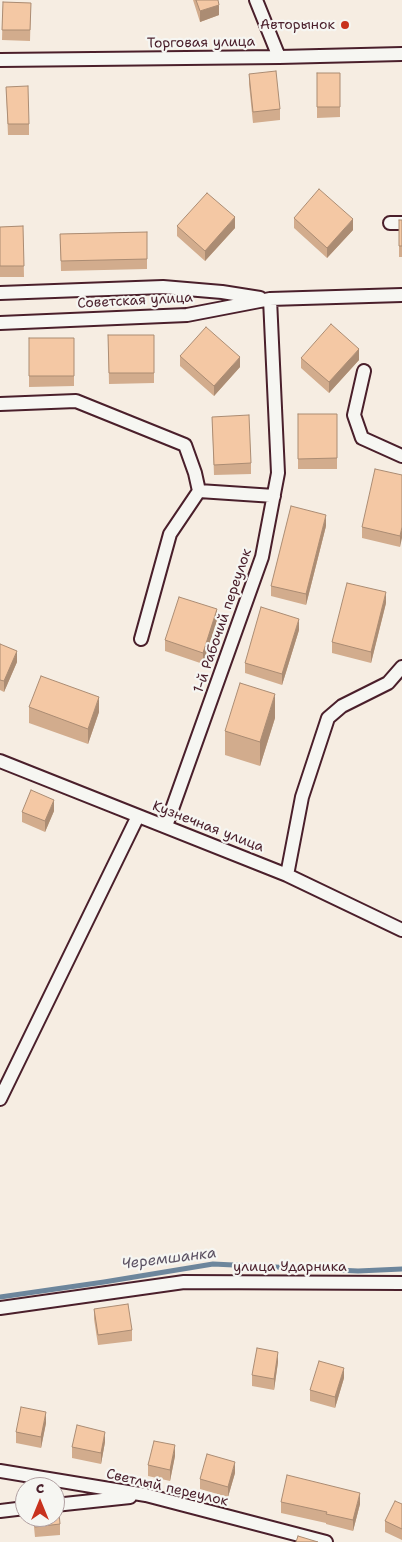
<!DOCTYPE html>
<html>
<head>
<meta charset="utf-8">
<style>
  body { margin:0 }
  #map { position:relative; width:402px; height:1542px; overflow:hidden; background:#f6ede2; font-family:"Shantell Sans",sans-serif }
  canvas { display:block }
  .north { position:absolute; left:15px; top:1477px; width:50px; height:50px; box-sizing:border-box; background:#f6f6f2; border:1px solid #b1a0a2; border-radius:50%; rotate:0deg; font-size:14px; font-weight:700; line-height:20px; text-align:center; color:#4a1f2b }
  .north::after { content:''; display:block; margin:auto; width:18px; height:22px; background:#c8321e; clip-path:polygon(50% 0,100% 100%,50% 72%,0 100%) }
</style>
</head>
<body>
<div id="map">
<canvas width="402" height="1542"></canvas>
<div class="north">С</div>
</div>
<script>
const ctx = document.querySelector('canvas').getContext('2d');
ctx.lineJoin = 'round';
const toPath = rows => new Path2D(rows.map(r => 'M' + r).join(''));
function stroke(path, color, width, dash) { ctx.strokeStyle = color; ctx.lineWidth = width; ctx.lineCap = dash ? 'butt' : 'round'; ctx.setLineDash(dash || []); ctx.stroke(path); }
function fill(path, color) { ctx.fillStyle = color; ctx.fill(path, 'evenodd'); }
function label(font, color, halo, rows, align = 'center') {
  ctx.font = font + ' "Shantell Sans",sans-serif'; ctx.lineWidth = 4.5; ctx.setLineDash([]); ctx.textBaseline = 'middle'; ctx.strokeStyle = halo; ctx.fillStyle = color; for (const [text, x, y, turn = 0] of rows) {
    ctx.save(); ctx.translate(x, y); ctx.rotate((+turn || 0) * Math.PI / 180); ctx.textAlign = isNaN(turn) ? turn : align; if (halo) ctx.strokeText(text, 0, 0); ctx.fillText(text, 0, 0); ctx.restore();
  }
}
const stream = toPath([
  [0,1297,104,1282,213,1264,358,1271,402,1269]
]);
const minor = toPath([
  [256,0,279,57],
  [0,60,279,57,402,54],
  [390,223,402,223],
  [0,293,163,287,222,292,260,298],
  [0,323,187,315,270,299,402,295],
  [364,371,354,415,362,438,402,456],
  [0,404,76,401,185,445,195,473,199,491,274,496],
  [141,639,170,534,199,491],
  [0,761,287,875,402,930],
  [166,826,262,557,278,473,270,299],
  [287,875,302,797,328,718,342,706,388,683,402,667],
  [0,1099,138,816],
  [0,1308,184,1282,402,1283],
  [0,1471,146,1495,326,1542],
  [55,1505,130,1497],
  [0,1511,25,1508]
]);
const wall = toPath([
  [193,0,218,0,219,15,200,22],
  [3,2,31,3,30,41,2,40],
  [317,73,340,73,340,117,317,118],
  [249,74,280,109,280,120,253,123,249,84],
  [6,87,29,124,29,135,8,135],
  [294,218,353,230,327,258,294,228],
  [399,220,402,220,402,257,399,257],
  [23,226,24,277,0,277,0,227],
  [177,226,235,228,205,261,177,236],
  [147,232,147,269,61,271,60,234],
  [108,335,154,335,154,383,109,384],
  [29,338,74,338,74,386,29,387],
  [180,356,240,367,214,396,180,366],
  [301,358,359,360,329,393,301,368],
  [298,414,337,414,337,469,298,469],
  [212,417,251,463,251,474,214,475],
  [402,475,400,547,362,538,362,527],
  [326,526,306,605,271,596,271,586],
  [386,603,371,663,332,653,332,642],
  [217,620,203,664,165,651,165,640],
  [299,630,282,685,245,673,245,663],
  [0,644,17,662,4,692,0,690],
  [29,707,99,712,88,744,29,723],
  [275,718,260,766,225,755,225,731],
  [54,811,45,832,22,822,22,812],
  [94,1309,132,1330,132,1341,98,1345,94,1319],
  [278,1362,274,1390,252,1386,252,1375],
  [344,1378,335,1408,310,1401,310,1390],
  [46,1423,41,1448,16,1443,16,1432],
  [105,1442,101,1464,72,1458,72,1447],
  [175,1456,170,1481,148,1476,148,1465],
  [235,1473,228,1497,200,1489,200,1479],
  [281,1502,360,1504,353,1531,326,1524,326,1523,281,1513],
  [402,1504,402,1540,385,1532,385,1521],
  [33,1517,55,1517,60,1524,60,1535,35,1537]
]);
const shadedWall = toPath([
  [219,5,219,15,200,22,200,11],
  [235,217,235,228,205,261,205,251],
  [353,219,353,230,327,258,327,248],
  [359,349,359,360,329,393,329,382],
  [240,357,240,367,214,396,214,386],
  [326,515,326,526,306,605,306,594],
  [402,527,402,538,400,547,400,536],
  [386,592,386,603,371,663,371,652],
  [217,609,217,620,203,664,203,653],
  [299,619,299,630,282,685,282,674],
  [17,651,17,662,4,692,4,681],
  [275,694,275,718,260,766,260,742],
  [99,697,99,712,88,744,88,729],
  [54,800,54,811,45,832,45,821],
  [278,1352,278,1362,274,1390,274,1379],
  [344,1368,344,1378,335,1408,335,1397],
  [46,1412,46,1423,41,1448,41,1437],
  [105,1432,105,1442,101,1464,101,1453],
  [175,1445,175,1456,170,1481,170,1470],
  [235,1462,235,1473,228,1497,228,1487],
  [360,1493,360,1504,353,1531,353,1520]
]);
const building = toPath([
  [196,0,218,0,219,5,200,11,196,0],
  [3,2,31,3,30,30,2,30,3,2],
  [276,71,280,109,253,112,249,74,276,71],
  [317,73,340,73,340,107,317,107,317,73],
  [28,86,29,124,8,124,6,87,28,86],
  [319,189,353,219,327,248,294,218,319,189],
  [207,193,235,217,205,251,177,226,207,193],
  [399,220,402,220,402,246,399,246,399,220],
  [23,226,24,266,0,266,0,227,23,226],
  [147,232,147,259,61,261,60,234,147,232],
  [331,324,359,349,329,382,301,358,331,324],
  [206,327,240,357,214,386,180,356,206,327],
  [108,335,154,335,154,373,109,373,108,335],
  [29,338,74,338,74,376,29,376,29,338],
  [298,414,337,414,337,458,298,459,298,414],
  [249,415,251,463,214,465,212,417,249,415],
  [375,469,402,475,402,527,400,536,362,527,375,469],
  [291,506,326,515,306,594,271,586,291,506],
  [347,583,386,592,371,652,332,642,347,583],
  [179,597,217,609,203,653,165,640,179,597],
  [261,607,299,619,282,674,245,663,261,607],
  [0,644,17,651,4,681,0,680,0,644],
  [41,676,99,697,88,729,29,707,41,676],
  [240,683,275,694,260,742,225,731,240,683],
  [31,790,54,800,45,821,22,812,31,790],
  [128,1304,132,1330,98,1335,94,1309,128,1304],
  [257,1348,278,1352,274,1379,252,1375,257,1348],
  [319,1361,344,1368,335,1397,310,1390,319,1361],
  [21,1407,46,1412,41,1437,16,1432,21,1407],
  [77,1425,105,1432,101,1453,72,1447,77,1425],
  [154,1441,175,1445,170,1470,148,1465,154,1441],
  [207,1454,235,1462,228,1487,200,1479,207,1454],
  [287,1475,360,1493,353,1520,326,1514,327,1512,281,1502,287,1475],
  [395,1501,402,1504,402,1529,385,1521,395,1501],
  [55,1502,58,1502,60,1524,35,1527,34,1517,55,1517,55,1502],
  [298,1536,318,1542,296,1542,298,1536]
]);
const markers = [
  [345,25,5,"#c8321e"]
];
const poiNames = [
  ["Авторынок",335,25]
];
const streetNames = [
  ["Торговая улица",201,43,-1],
  ["Советская улица",135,301,-3],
  ["1-й Рабочий переулок",223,621,-71],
  ["Кузнечная улица",208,827,21],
  ["улица Ударника",290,1267],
  ["Светлый переулок",167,1488,13]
];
const waterNames = [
  ["Черемшанка",169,1259,-7]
];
stroke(stream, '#6d869c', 5);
stroke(minor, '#4a1f2b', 16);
stroke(minor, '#f6f6f2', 12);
fill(wall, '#d2ac8d');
fill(shadedWall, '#ab8c73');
fill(building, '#f4c8a4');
stroke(building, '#ab8c73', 1);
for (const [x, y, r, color] of markers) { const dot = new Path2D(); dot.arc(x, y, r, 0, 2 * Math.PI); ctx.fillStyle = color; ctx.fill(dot); stroke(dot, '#f6f6f2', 2); }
label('14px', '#4a1f2b', '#f6f6f2', poiNames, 'right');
label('14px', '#4a1f2b', '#f6f6f2', streetNames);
label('italic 15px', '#5c5263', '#f6f6f2', waterNames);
</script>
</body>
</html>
